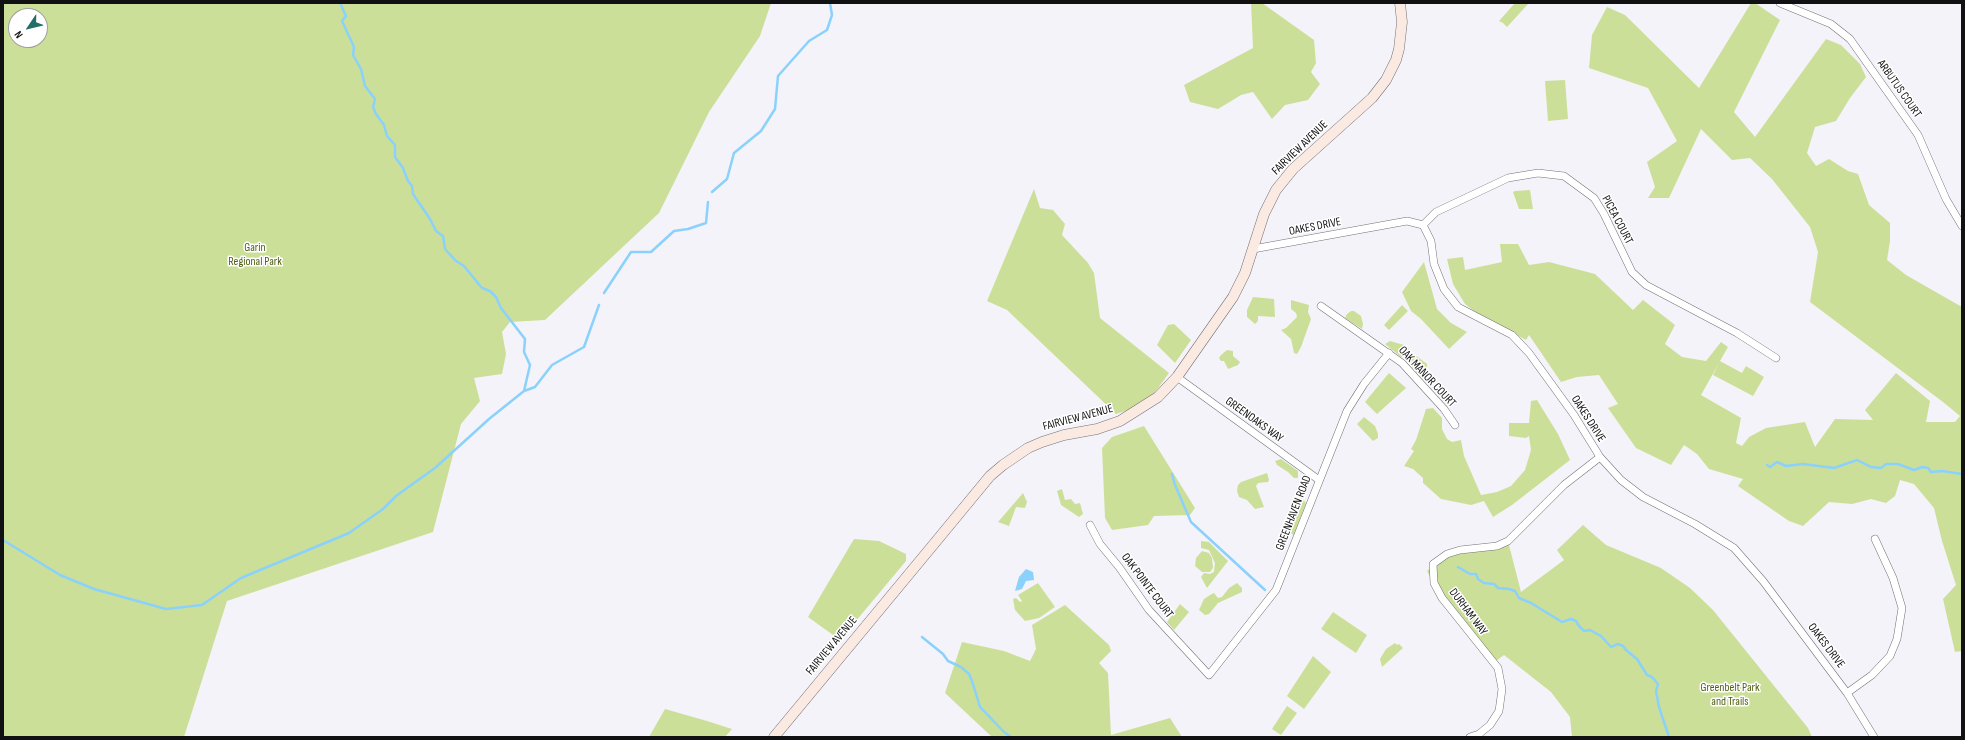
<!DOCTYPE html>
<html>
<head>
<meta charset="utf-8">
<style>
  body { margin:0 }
  #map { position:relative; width:1965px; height:740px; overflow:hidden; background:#f4f3f9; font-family:"Sofia Sans Condensed",sans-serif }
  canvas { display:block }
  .frame { position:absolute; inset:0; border:4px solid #111113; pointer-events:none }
  .north { position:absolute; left:8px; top:8px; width:40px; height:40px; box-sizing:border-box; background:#fff; border:1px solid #a0a0a1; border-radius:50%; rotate:235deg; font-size:11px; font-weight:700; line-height:16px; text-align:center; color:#111113 }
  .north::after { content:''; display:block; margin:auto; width:14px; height:18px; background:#236e6b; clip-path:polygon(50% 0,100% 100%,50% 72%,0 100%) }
</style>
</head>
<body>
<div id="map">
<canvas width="1965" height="740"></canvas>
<div class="frame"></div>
<div class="north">N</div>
</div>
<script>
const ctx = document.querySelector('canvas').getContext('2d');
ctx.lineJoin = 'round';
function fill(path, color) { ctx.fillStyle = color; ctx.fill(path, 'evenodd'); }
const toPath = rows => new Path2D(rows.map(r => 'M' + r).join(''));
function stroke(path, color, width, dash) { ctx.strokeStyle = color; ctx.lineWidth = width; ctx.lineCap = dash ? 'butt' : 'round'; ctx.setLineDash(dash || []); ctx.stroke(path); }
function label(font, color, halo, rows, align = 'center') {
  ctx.font = font + ' "Sofia Sans Condensed",sans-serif'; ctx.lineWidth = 3; ctx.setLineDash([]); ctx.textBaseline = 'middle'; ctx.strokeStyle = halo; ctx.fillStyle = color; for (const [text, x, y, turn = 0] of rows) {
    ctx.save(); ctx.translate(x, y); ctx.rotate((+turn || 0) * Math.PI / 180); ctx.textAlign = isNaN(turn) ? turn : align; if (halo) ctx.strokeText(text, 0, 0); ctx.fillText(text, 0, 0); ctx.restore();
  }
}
const green = toPath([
  [3,3,771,3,760,36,709,112,659,213,545,320,510,322,502,332,506,354,502,374,474,378,480,401,461,424,433,532,227,601,184,737,3,737],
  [16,16,40,16,40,40,16,40],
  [1251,3,1262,3,1314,40,1316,63,1311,72,1320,84,1308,100,1285,105,1272,119,1253,92,1241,95,1218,109,1190,102,1184,85,1253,48],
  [1515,3,1529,3,1507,27,1503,23,1499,21],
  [1751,3,1755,3,1780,20,1734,112,1755,137,1826,39,1841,45,1860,64,1866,77,1850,98,1836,121,1815,127,1807,153,1816,166,1829,159,1848,171,1858,174,1869,205,1890,223,1890,241,1887,260,1906,275,1962,307,1962,651,1955,652,1943,599,1956,585,1942,541,1934,508,1914,484,1900,480,1895,496,1886,503,1871,499,1852,504,1829,502,1803,526,1789,521,1738,486,1743,479,1709,469,1697,454,1684,445,1671,465,1636,448,1608,408,1618,404,1599,375,1577,377,1561,382,1529,335,1526,340,1479,315,1465,304,1453,284,1447,259,1463,257,1465,270,1502,262,1500,244,1518,244,1529,265,1549,262,1595,274,1633,310,1643,300,1675,325,1665,344,1682,357,1706,361,1721,342,1728,347,1720,361,1742,373,1746,366,1764,377,1753,396,1713,375,1719,363,1701,395,1741,418,1736,443,1742,446,1749,437,1766,428,1805,422,1815,447,1835,419,1873,420,1865,410,1896,373,1930,401,1926,422,1955,422,1960,416,1943,402,1810,302,1818,252,1810,227,1772,179,1750,158,1732,160,1701,129,1669,198,1648,198,1655,187,1647,162,1677,141,1648,88,1589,68,1592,35,1607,7,1625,15,1699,88],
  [1565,80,1568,119,1548,121,1545,81],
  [1034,189,1040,208,1053,210,1065,224,1062,235,1088,263,1094,273,1100,318,1169,373,1156,391,1140,406,1116,414,1007,310,987,301],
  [1530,190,1533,209,1519,209,1513,192,1515,191],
  [1424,262,1437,309,1451,323,1467,332,1449,349,1421,319,1411,311,1402,292],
  [1253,297,1274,299,1275,317,1258,316,1258,321,1255,324,1247,317,1247,310],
  [1291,300,1309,305,1308,312,1311,319,1301,347,1297,354,1294,353,1291,339,1281,330,1286,328,1297,317,1296,313,1291,309],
  [1402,305,1408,311,1389,330,1384,325],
  [1351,311,1354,311,1361,316,1363,324,1362,329,1345,318,1347,314],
  [1174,324,1191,340,1175,363,1157,345,1168,325],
  [1390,341,1404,345,1409,349,1409,353,1405,357,1401,357,1385,344],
  [1227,350,1233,351,1233,356,1240,362,1238,365,1228,369,1224,361,1221,361,1219,358,1221,355],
  [1415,355,1427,364,1427,367,1421,378,1409,363,1408,359],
  [1389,373,1406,388,1377,414,1365,402],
  [1537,400,1558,434,1570,460,1512,505,1493,517,1484,501,1471,505,1441,499,1423,483,1423,478,1413,469,1404,466,1414,451,1411,449,1416,440,1426,409,1433,408,1442,418,1442,429,1447,439,1452,442,1461,440,1464,456,1481,495,1497,492,1511,486,1525,470,1531,450,1529,436,1526,438,1509,436,1509,423,1529,423,1531,401],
  [1364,417,1375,426,1378,434,1378,438,1373,441,1357,424],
  [1144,426,1195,508,1190,515,1154,516,1148,525,1112,530,1105,518,1102,448,1112,437],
  [1281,459,1298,471,1298,478,1294,478,1288,472,1277,465,1275,461],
  [1267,473,1269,480,1268,482,1258,483,1256,486,1264,507,1255,509,1247,500,1239,497,1237,491,1238,485,1241,482],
  [1062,489,1065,500,1071,499,1075,504,1080,503,1083,514,1079,517,1061,505,1057,491],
  [1023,493,1027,502,1025,508,1016,507,1009,526,998,522],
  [1300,496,1306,503,1294,535,1287,531],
  [1583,525,1606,545,1661,568,1690,588,1713,610,1808,728,1812,737,1572,737,1570,717,1551,692,1504,655,1496,661,1442,598,1427,571,1447,554,1508,541,1521,592,1564,560,1557,550],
  [854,539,879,541,906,554,906,561,840,640,808,617],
  [1201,541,1209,542,1228,561,1207,588,1201,577,1204,573,1210,574,1214,572,1215,563,1209,550,1201,548],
  [1202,551,1209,553,1212,558,1213,568,1210,572,1202,572,1195,566,1196,558],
  [1038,583,1055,607,1039,618,1025,621,1015,610,1013,599,1016,598,1020,602,1022,601,1018,595],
  [1237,583,1242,588,1242,592,1218,603,1209,614,1205,615,1199,610,1204,599,1210,595,1214,593,1218,598,1222,597,1229,588],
  [1180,604,1189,612,1174,630,1167,622],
  [1065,605,1109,645,1111,651,1099,663,1108,673,1111,735,1170,718,1182,737,992,737,945,693,962,642,1004,651,1030,661,1036,649,1032,625],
  [1333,612,1367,635,1356,653,1321,629],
  [1395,643,1397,645,1399,644,1403,648,1382,667,1380,659,1386,649],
  [1313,656,1331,672,1304,709,1287,696],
  [1287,706,1297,713,1281,735,1272,729],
  [665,709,707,721,732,729,725,737,649,737]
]);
const water = toPath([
  [1026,569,1033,572,1034,580,1026,581,1022,589,1015,591,1019,577]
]);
const stream = toPath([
  [340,3,346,16,342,21,354,47,353,55,361,69,365,86,375,99,373,107,376,114,384,125,387,136,395,145,395,157,403,168,408,181,412,186,413,194,430,219,436,231,443,236,445,249,456,261,464,266,482,288,490,291,496,297,501,308,525,339,524,352,530,365,524,391],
  [712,192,727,179,734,153,761,131,775,109,778,76,809,41,827,30,832,15,830,3],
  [604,293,631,252,651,252,674,231,688,229,706,223,708,202],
  [1767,465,1770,467,1777,462,1786,466,1803,464,1834,468,1857,460,1871,467,1881,468,1886,464,1898,464,1914,470,1922,467,1928,468,1931,472,1942,471,1962,474],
  [1172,474,1175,485,1191,522,1265,590],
  [3,540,60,575,94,589,166,609,202,605,241,578,349,533,383,509,396,496,435,468,489,419,524,391,535,387,552,365,584,347,599,305],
  [1458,567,1470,574,1476,574,1478,579,1484,583,1494,584,1498,588,1509,589,1515,591,1519,598,1531,603,1562,622,1571,619,1576,621,1579,626,1584,631,1590,630,1601,636,1611,647,1618,644,1623,646,1626,650,1637,659,1647,675,1652,677,1658,684,1656,691,1659,707,1669,737],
  [922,637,943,654,948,661,961,667,969,674,972,681,980,707,1004,732,1011,737]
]);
const street = toPath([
  [1780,3,1831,24,1850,39,1918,135,1946,199,1962,226],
  [1423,225,1436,212,1508,178,1538,173,1564,176,1594,198,1604,214,1632,272,1646,285,1737,333,1776,358],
  [1253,249,1407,221,1423,225,1431,241,1434,264,1444,289,1458,307,1512,335,1529,353,1574,415,1600,457,1621,480,1643,497,1695,524,1734,548,1763,581,1847,693,1874,737],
  [1321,306,1402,363,1444,409,1455,425],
  [1177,377,1319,480],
  [1090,525,1100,544,1119,567,1149,610,1209,675,1276,590,1347,411,1364,384,1389,353],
  [1847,693,1872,675,1890,656,1897,639,1902,608,1893,578,1875,539],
  [1470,737,1479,734,1490,725,1499,711,1502,689,1498,668,1442,598,1434,583,1433,564,1447,554,1460,550,1497,546,1508,541,1564,485,1600,457]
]);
const secondary = toPath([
  [774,737,938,539,990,476,1003,465,1028,448,1042,442,1064,435,1097,429,1120,421,1158,397,1177,377,1233,297,1245,273,1264,214,1276,190,1293,169,1372,98,1386,80,1396,60,1399,49,1402,22,1400,3]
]);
const streetNames = [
  ["ARBUTUS COURT",1899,89,55],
  ["FAIRVIEW AVENUE",1300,148,-44],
  ["PICEA COURT",1617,220,62],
  ["OAKES DRIVE",1315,227,-11],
  ["OAK MANOR COURT",1427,377,47],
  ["FAIRVIEW AVENUE",1078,418,-15],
  ["OAKES DRIVE",1588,419,57],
  ["GREENOAKS WAY",1254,420,36],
  ["GREENHAVEN ROAD",1294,513,-69],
  ["OAK POINTE COURT",1147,586,53],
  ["DURHAM WAY",1468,612,53],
  ["FAIRVIEW AVENUE",832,646,-50],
  ["OAKES DRIVE",1826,646,53]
];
const parkNames = [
  ["Garin",255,248],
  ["Regional Park",255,262],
  ["Greenbelt Park",1730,688],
  ["and Trails",1730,702]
];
fill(green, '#ccdf99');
fill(water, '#8ad1fc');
stroke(stream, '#8ad1fc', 2.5);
stroke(street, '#727277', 8);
stroke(secondary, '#727277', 11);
stroke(street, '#fff', 7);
stroke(secondary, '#faeae2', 10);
label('12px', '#111113', '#fff', streetNames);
label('12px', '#505f14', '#fff', parkNames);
</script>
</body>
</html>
